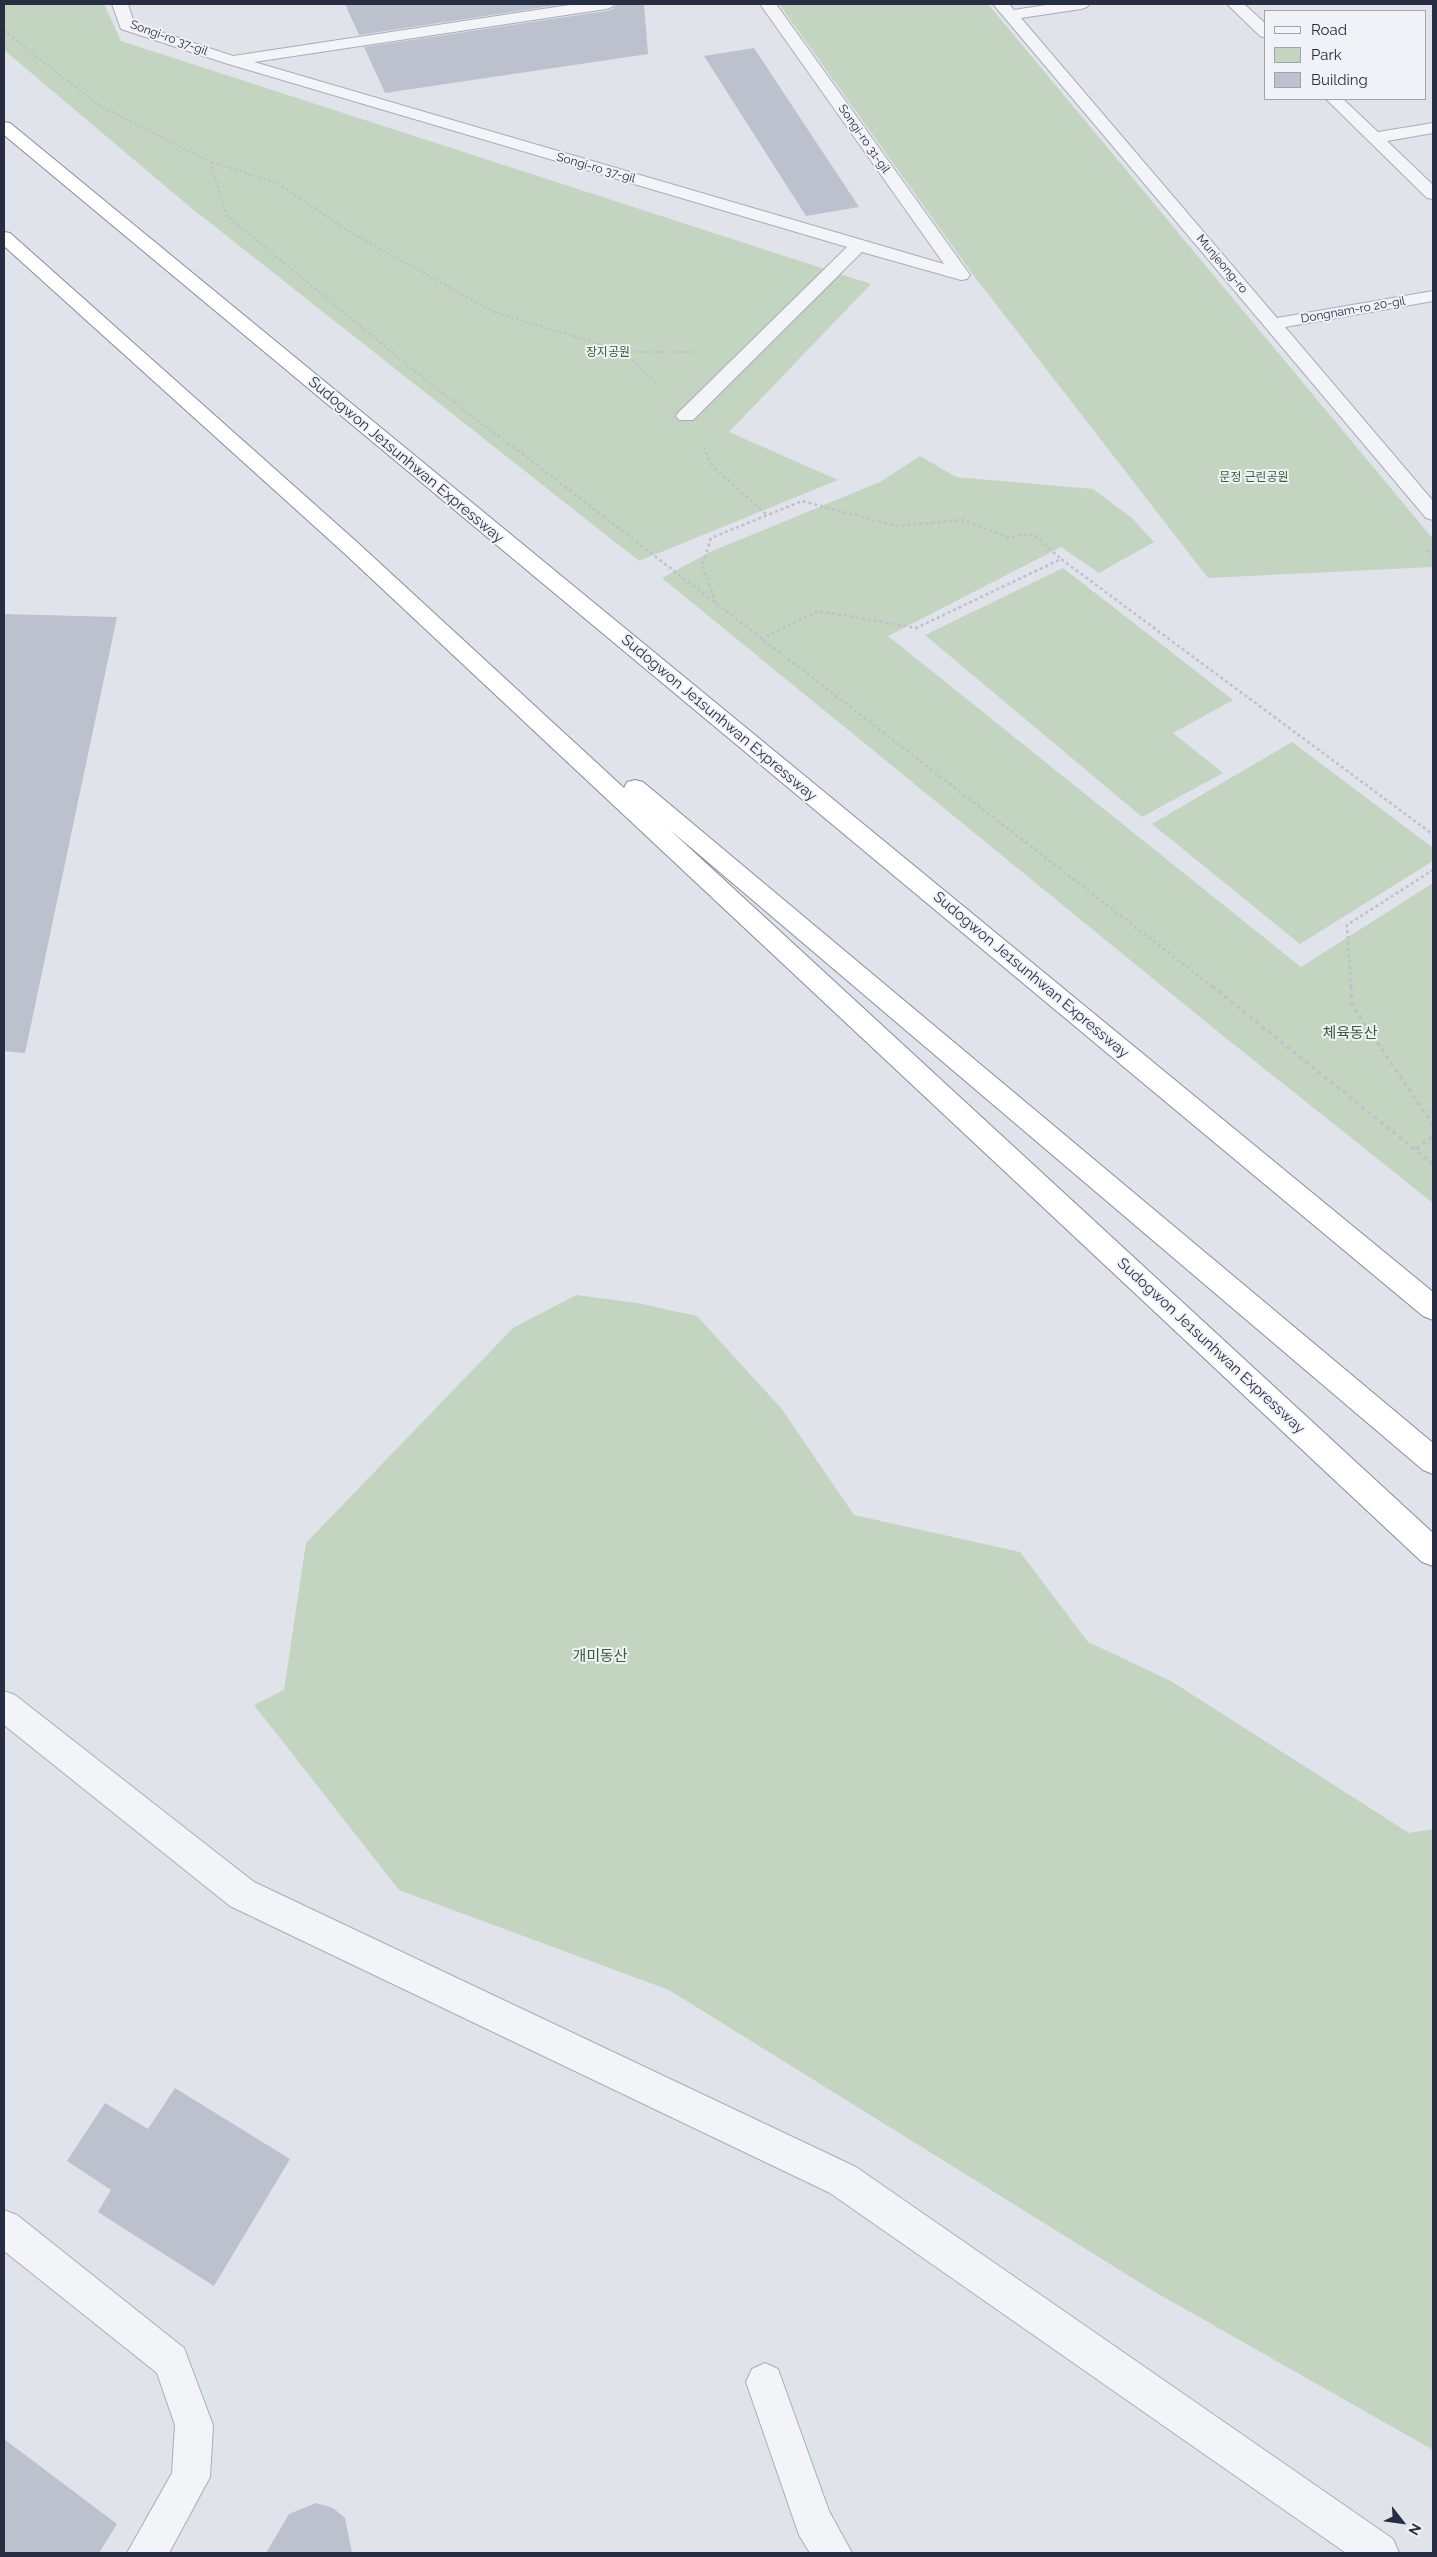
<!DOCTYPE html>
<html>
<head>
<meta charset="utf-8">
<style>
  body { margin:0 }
  #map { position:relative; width:1437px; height:2557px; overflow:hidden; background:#e0e3ea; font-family:Raleway,sans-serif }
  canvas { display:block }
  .frame { position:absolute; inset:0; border:5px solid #272e43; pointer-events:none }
  .legend { position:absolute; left:1264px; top:10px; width:162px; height:90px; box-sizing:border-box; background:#f0f2f7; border:1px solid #a0a4af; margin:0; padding:6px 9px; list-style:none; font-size:15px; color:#272e43 }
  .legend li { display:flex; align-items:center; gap:10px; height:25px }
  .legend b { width:25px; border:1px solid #a0a4af }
  .north { position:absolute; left:1377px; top:2497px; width:50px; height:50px; -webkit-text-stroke:4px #f0f2f7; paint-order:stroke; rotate:120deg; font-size:14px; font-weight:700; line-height:20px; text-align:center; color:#272e43 }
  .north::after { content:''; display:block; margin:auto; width:18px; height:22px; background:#272e43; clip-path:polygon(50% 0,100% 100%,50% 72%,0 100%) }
</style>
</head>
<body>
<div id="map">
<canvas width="1437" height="2557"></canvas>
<div class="frame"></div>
<ul class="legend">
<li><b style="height:6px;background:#f3f4f8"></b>Road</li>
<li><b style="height:14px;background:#c3d5c0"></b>Park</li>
<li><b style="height:14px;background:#bdc1cd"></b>Building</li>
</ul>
<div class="north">N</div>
</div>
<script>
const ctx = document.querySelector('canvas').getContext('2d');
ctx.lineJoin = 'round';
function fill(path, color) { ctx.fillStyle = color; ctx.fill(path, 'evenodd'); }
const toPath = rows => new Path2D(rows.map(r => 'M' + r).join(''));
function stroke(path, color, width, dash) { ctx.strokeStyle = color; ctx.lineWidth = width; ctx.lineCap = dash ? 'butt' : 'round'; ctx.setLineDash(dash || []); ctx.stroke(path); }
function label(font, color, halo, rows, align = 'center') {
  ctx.font = font + ' Raleway,"Noto Sans KR",sans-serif'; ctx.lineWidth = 4; ctx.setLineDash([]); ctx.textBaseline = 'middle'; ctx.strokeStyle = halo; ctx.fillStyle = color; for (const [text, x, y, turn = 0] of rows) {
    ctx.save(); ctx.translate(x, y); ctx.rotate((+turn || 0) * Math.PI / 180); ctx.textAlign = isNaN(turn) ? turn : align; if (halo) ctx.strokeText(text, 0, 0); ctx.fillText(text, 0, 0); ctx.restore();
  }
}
const green = toPath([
  [4,4,104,4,121,41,871,284,729,432,838,480,639,561,190,207,4,50],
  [779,4,988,4,1433,539,1433,567,1208,578,971,272],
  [920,456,956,477,1093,489,1133,519,1154,542,1099,573,1061,547,888,636,1301,967,1433,883,1433,1203,1222,1035,662,578,710,552,880,482],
  [1063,568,1233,700,1173,733,1223,773,1142,817,925,635],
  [1292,742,1433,848,1433,861,1300,944,1152,824],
  [576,1295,637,1303,697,1316,781,1408,854,1515,1020,1552,1088,1642,1171,1681,1409,1833,1433,1829,1433,2450,1155,2292,669,1990,399,1890,254,1705,284,1690,306,1543,513,1328]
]);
const building = toPath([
  [345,4,565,4,359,35],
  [616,4,644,4,648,54,385,93,364,47,606,11,613,9],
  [754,48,859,207,806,216,704,56],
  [4,614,117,617,25,1053,4,1051],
  [175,2088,290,2159,214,2286,98,2212,111,2190,67,2161,105,2103,148,2129],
  [4,2439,117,2524,99,2553,4,2553],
  [316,2503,333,2508,345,2518,352,2553,266,2553,289,2514]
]);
const pathFar2 = toPath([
  [4,31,100,106,210,162,227,216,427,381,499,437],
  [211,162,279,184,350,232,494,312,625,352,658,386],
  [626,352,694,352]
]);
const pathFar1 = toPath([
  [498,435,1213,987],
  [703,447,713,467,767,515],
  [1428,550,1433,557],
  [716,603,702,566,711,538,802,501,896,526,963,520,1007,537,1033,534,1061,559],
  [761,639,818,611,916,628,1061,559,1431,833],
  [1351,987,1347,925,1433,870]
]);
const path = toPath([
  [1212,986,1433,1164],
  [1351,986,1352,1005,1433,1125],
  [1416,1149,1433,1136]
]);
const minor = toPath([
  [112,4,128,4,134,23,233,56,576,4,614,4,612,7,606,9,254,62,944,264,760,4,776,4,970,275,967,279,961,280,862,252,693,420,679,420,676,416,679,412,847,247,225,63,121,29,112,4],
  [993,4,1009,4,1014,10,1052,4,1089,4,1087,7,1081,9,1021,18,1277,318,1433,291,1433,301,1285,327,1433,501,1433,520,1426,518,993,4],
  [1227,4,1244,4,1266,24,1266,38,1260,36,1227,4],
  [1326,99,1343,99,1378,132,1433,123,1433,133,1387,141,1433,185,1433,199,1427,198,1326,99],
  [4,1691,15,1695,254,1882,856,2167,1393,2539,1399,2553,1346,2553,830,2193,230,1906,4,1725,4,1691],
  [4,2210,17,2215,184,2348,213,2425,210,2477,169,2553,127,2553,172,2473,175,2425,157,2373,4,2251,4,2210],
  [765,2363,778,2369,829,2511,852,2553,810,2553,799,2535,746,2382,752,2369,765,2363]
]);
const highway = toPath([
  [4,122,10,123,1433,1292,1433,1320,1423,1316,4,135,4,122],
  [4,232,10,233,358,543,624,788,627,782,635,780,643,782,1433,1443,1433,1474,1423,1470,669,829,1433,1533,1433,1566,1422,1562,344,553,4,246,4,232]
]);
const farStreetnames = [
  ["Songi-ro 37-gil",169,38,20],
  ["Songi-ro 31-gil",864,139,55],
  ["Songi-ro 37-gil",596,168,16],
  ["Munjeong-ro",1222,264,50],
  ["Dongnam-ro 20-gil",1353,310,-10]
];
const farParknames = [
  ["장지공원",608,352],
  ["문정 근린공원",1254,477]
];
const streetNames = [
  ["Sudogwon Je1sunhwan Expressway",406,460,40],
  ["Sudogwon Je1sunhwan Expressway",719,718,40],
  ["Sudogwon Je1sunhwan Expressway",1031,975,40],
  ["Sudogwon Je1sunhwan Expressway",1211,1346,43]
];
const parkNames = [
  ["체육동산",1350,1033],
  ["개미동산",600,1656]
];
fill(green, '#c3d5c0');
fill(building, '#bdc1cd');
stroke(minor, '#a8adb8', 2);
stroke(highway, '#868da2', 2);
stroke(pathFar2, '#bec1c9', 2, [2.5, 2.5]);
stroke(pathFar1, '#bec1c9', 2.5, [3, 3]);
stroke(path, '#bec1c9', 3, [4, 4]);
fill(minor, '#f3f4f8');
fill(highway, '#fff');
label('12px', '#272e43', '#f0f2f7', farStreetnames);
label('12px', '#365f33', '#f0f2f7', farParknames);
label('15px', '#272e43', '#f0f2f7', streetNames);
label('15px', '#365f33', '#f0f2f7', parkNames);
</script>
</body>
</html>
